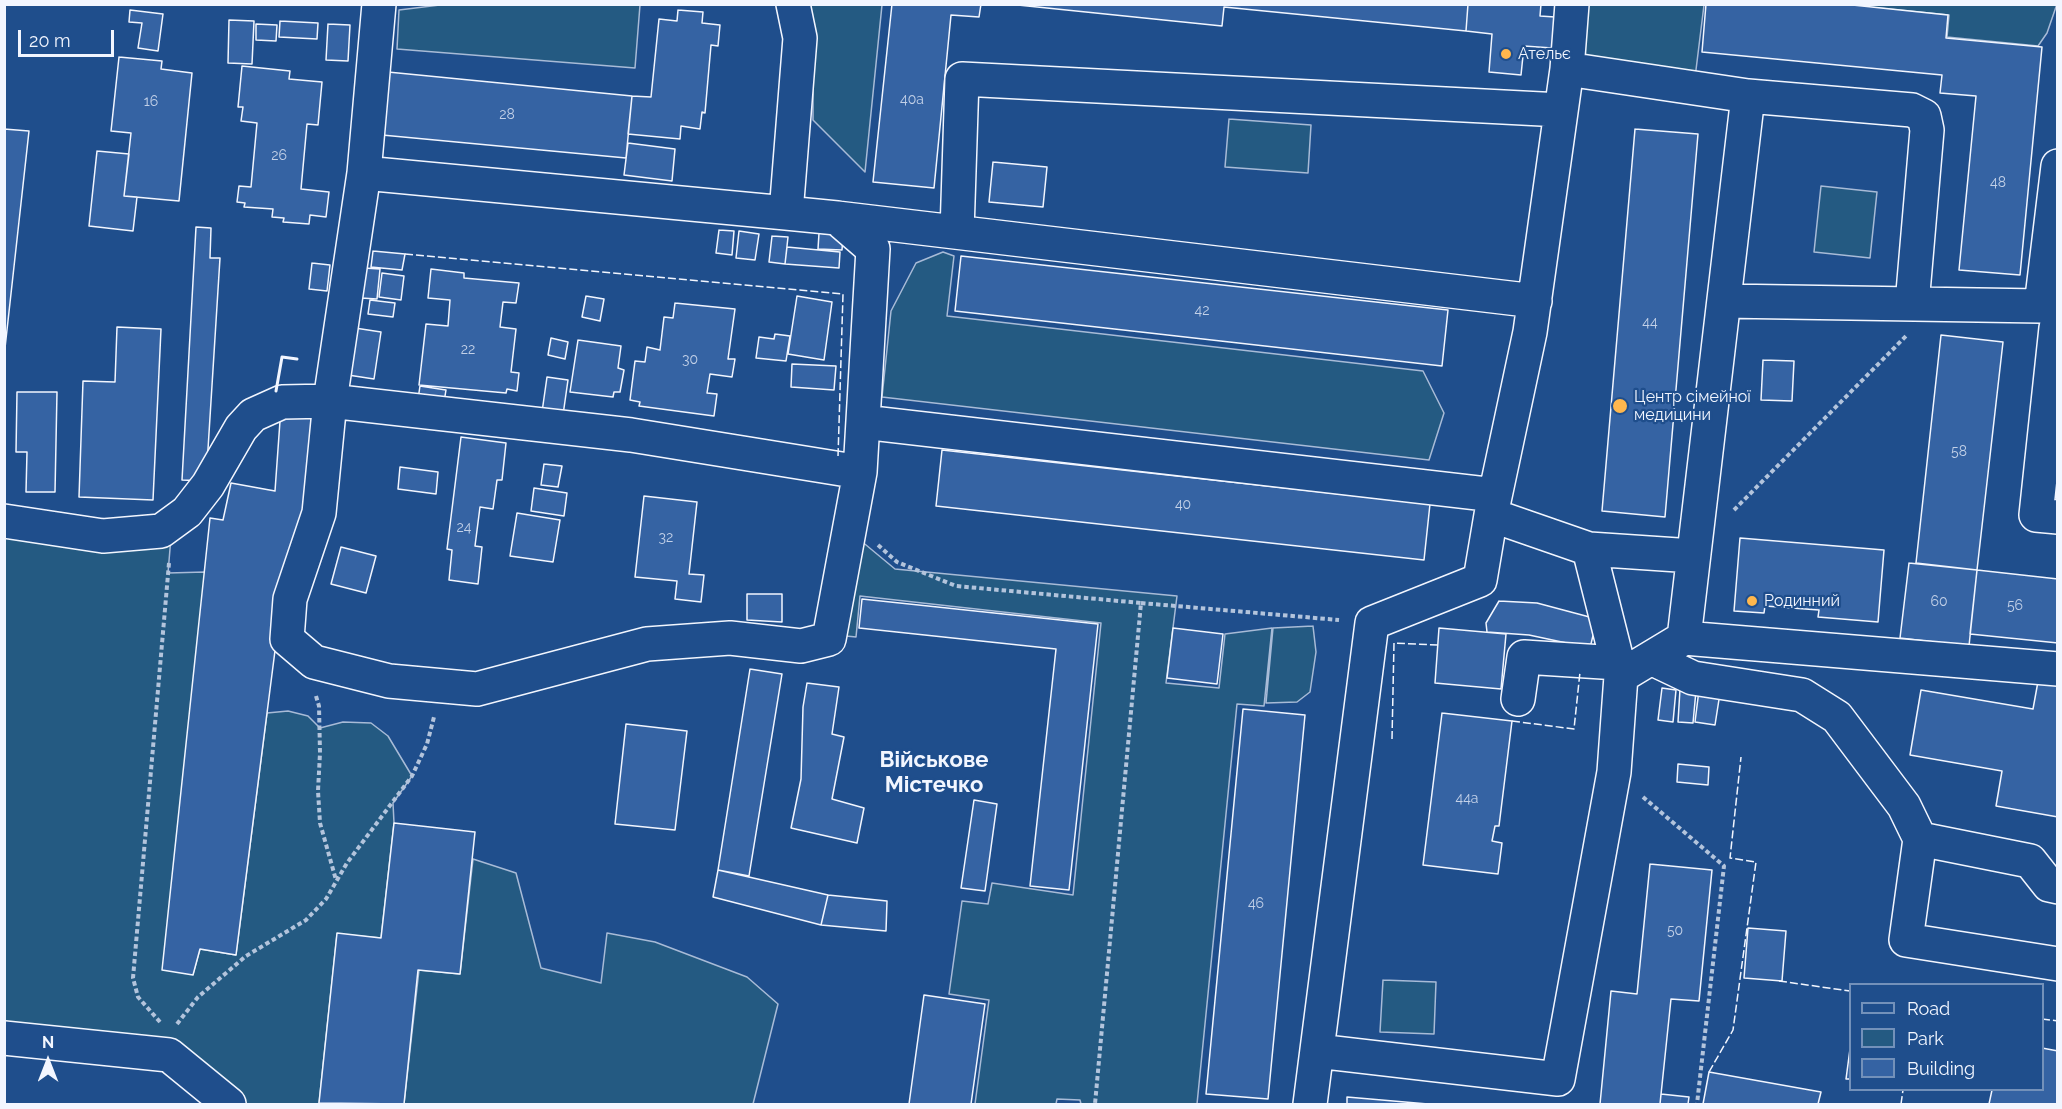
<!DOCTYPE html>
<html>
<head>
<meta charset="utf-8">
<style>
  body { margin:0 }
  #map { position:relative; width:2062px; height:1109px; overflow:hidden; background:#1f4e8c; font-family:Raleway,sans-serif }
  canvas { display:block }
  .frame { position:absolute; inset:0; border:6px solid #f2f6ff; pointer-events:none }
  .legend { position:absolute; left:1849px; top:983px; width:195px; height:108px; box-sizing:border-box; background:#1f4e8c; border:2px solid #7391ba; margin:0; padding:8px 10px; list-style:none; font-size:18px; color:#f2f6ff }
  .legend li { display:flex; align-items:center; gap:12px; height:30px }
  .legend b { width:30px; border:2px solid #7391ba }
  .north { position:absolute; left:18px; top:1031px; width:60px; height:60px; -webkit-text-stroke:4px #1f4e8c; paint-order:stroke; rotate:0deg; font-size:16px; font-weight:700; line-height:24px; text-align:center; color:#f2f6ff }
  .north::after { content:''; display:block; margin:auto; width:21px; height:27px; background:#f2f6ff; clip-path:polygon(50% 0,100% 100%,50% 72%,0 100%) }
  .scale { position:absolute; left:18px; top:30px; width:96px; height:27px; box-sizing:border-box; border:3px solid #f2f6ff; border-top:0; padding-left:8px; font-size:18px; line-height:21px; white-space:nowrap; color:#f2f6ff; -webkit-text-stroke:4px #1f4e8c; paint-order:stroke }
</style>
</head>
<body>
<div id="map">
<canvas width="2062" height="1109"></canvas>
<div class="frame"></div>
<ul class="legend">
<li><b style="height:8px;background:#1f4e8c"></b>Road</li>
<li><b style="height:16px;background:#245a82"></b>Park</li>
<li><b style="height:16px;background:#3563a3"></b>Building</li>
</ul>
<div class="north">N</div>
<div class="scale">20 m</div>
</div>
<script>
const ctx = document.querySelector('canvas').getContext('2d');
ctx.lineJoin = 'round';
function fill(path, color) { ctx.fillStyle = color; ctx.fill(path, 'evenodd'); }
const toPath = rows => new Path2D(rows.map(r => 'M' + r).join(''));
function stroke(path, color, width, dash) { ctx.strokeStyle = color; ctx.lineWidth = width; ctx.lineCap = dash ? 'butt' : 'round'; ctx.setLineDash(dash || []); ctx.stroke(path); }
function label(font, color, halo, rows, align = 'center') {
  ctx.font = font + ' Raleway,sans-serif'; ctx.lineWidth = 4.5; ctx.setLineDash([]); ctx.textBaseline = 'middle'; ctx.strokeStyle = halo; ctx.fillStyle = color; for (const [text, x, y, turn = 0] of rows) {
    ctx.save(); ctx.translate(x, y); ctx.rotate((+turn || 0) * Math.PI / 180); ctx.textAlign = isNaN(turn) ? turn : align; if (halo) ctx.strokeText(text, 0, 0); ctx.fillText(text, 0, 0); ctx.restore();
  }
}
const green = toPath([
  [448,4,640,5,635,68,397,49,399,10,448,4],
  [2057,4,2047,33,2038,46,1947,37,1949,15,1848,5,2057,4],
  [808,5,882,5,865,172,813,120,813,38,808,5],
  [1573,5,1704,5,1694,86,1570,52,1573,5],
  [1229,119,1311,125,1308,173,1225,167,1229,119],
  [1821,186,1877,192,1870,258,1814,252,1821,186],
  [943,252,954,256,947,316,1423,371,1444,413,1429,460,882,397,891,311,916,263,943,252],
  [5,521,172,525,168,573,205,572,193,974,200,949,236,955,267,713,288,711,308,716,320,728,343,722,371,723,388,736,412,776,393,803,394,823,381,938,337,934,319,1103,332,1104,228,1104,169,1055,4,1039,5,521],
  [854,535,895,569,1177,596,1166,683,1219,688,1225,634,1272,628,1264,706,1237,704,1197,1104,1081,1104,1080,1100,1057,1099,1056,1104,975,1104,989,1000,949,994,962,901,988,904,992,883,1073,895,1101,623,860,596,856,637,836,635,854,535],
  [1313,626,1316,652,1310,692,1297,702,1266,703,1273,628,1313,626],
  [473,859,516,873,541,968,601,983,607,933,655,942,747,977,778,1004,753,1104,404,1104,419,970,460,974,473,859],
  [1383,980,1436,982,1434,1034,1380,1032,1383,980]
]);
const building = toPath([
  [892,4,981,4,979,17,951,15,934,188,873,182,892,4],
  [1008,4,1468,4,1466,31,1224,7,1222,26,1008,4],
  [1468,4,1541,4,1540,16,1555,17,1552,48,1524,46,1521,75,1489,72,1492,34,1466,31,1468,4],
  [1706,4,1843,4,1948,15,1946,38,2042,47,2020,275,1959,270,1976,96,1940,93,1942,75,1702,52,1706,4],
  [130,10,163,14,158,51,138,48,142,23,129,22,130,10],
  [678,10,703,12,702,23,720,25,718,46,711,45,705,113,702,112,700,129,681,126,680,139,628,134,632,96,651,97,659,19,677,21,678,10],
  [229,20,254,21,252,64,228,63,229,20],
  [280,21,318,23,317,39,279,37,280,21],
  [256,24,277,25,276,41,256,40,256,24],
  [328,24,350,25,348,61,326,60,328,24],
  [119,57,162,61,161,69,192,73,179,201,124,196,131,133,111,131,119,57],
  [242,66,290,71,289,79,322,82,318,125,307,124,301,189,329,192,326,217,310,215,309,224,283,222,284,218,272,217,273,209,244,207,245,203,237,202,239,186,251,187,257,123,241,121,243,107,238,107,242,66],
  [388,72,632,96,626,158,382,135,388,72],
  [4,129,29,131,4,357,4,129],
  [1635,129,1698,134,1665,517,1602,511,1635,129],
  [628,143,675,149,672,181,624,175,628,143],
  [97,151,129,154,124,196,137,197,133,231,89,226,97,151],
  [993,162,1047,167,1043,207,989,202,993,162],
  [196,227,211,228,210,258,220,258,206,481,182,480,196,227],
  [719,230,734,231,732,255,716,253,719,230],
  [739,231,759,234,755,260,736,258,739,231],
  [819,233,843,236,842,250,818,249,819,233],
  [772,236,788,237,785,264,769,262,772,236],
  [787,247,840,252,839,268,785,264,787,247],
  [373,251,405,254,402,270,371,267,373,251],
  [961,256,1448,310,1442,366,955,311,961,256],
  [312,263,330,265,327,291,309,289,312,263],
  [364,268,380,269,377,299,361,298,364,268],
  [431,269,464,273,464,278,519,283,516,303,503,302,500,327,516,329,511,372,519,373,517,391,507,389,506,393,419,385,426,324,448,326,450,300,428,298,431,269],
  [382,273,404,276,401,300,379,297,382,273],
  [586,296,604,299,600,321,582,317,586,296],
  [797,296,832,302,824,360,788,354,797,296],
  [370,300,395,303,393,317,368,314,370,300],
  [675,303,735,309,728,359,735,359,732,377,710,374,707,393,717,394,714,416,639,406,640,402,630,400,635,361,645,362,647,347,660,350,664,317,673,318,675,303],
  [117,327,161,329,153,500,79,497,83,381,115,382,117,327],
  [355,328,381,332,374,379,348,375,355,328],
  [775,334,790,336,786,361,756,358,759,337,774,339,775,334],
  [1941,335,2003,342,1977,570,1916,563,1941,335],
  [551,338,568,342,565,359,548,355,551,338],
  [578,340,621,346,618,368,624,370,620,392,614,392,613,397,570,392,578,340],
  [1763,360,1794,361,1792,401,1761,400,1763,360],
  [792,364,836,366,834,390,791,387,792,364],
  [547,377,568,380,563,415,542,412,547,377],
  [420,386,446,390,444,402,418,399,420,386],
  [17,392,57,392,55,492,26,492,27,452,16,452,17,392],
  [281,407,320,413,308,508,287,557,236,955,200,949,193,975,162,970,210,518,223,520,231,483,275,491,281,407],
  [461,437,506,443,502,480,497,480,493,509,480,507,475,546,482,547,478,584,449,580,452,550,447,549,461,437],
  [942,450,1430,504,1424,560,936,506,942,450],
  [544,464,562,466,558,487,541,485,544,464],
  [400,467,438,472,436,494,398,489,400,467],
  [534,488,567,493,564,516,531,511,534,488],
  [644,496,697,502,689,574,704,575,701,602,675,599,677,581,635,577,644,496],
  [517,513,560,520,553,562,510,556,517,513],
  [1740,538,1884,550,1878,622,1818,617,1819,610,1765,606,1764,613,1734,611,1740,538],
  [341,547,376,556,366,593,331,584,341,547],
  [1909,563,1977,570,1969,646,1900,638,1909,563],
  [1977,570,2058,579,2058,643,1970,634,1977,570],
  [747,594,782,594,782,622,747,620,747,594],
  [862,599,1098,624,1069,890,1030,886,1056,649,859,628,862,599],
  [1499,601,1537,603,1597,619,1590,648,1529,635,1487,632,1486,623,1499,601],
  [1173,628,1223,634,1217,684,1167,678,1173,628],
  [1439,628,1506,634,1501,689,1435,683,1439,628],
  [750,669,782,674,749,876,718,870,750,669],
  [2039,676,2058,679,2058,817,1996,806,2002,771,1910,755,1921,690,2033,709,2039,676],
  [807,683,839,687,832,734,844,737,832,799,864,808,857,843,791,828,801,779,803,707,807,683],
  [1662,688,1676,690,1673,722,1658,720,1662,688],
  [1680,689,1696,691,1693,723,1678,722,1680,689],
  [1699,690,1720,693,1715,725,1695,722,1699,690],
  [1243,709,1305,715,1268,1099,1206,1094,1243,709],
  [1442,713,1512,721,1499,826,1495,826,1492,841,1502,843,1498,874,1423,865,1442,713],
  [626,724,687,731,675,830,615,824,626,724],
  [1678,764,1709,767,1708,785,1677,782,1678,764],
  [974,800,997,804,985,891,961,888,974,800],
  [394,823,475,832,460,974,418,970,404,1104,319,1103,337,933,381,938,394,823],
  [1650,864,1712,870,1699,1001,1671,999,1660,1104,1600,1104,1611,991,1637,994,1650,864],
  [718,870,828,895,821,925,713,897,718,870],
  [828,895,887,901,886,931,821,925,828,895],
  [1748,928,1786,931,1782,981,1744,978,1748,928],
  [924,995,985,1004,971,1104,909,1104,924,995],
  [2042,1048,2058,1051,2058,1104,1989,1104,1992,1090,2042,1090,2042,1048],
  [1850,1049,1850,1079,1846,1079,1850,1049],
  [1709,1072,1821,1092,1818,1104,1703,1104,1709,1072],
  [1661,1094,1689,1097,1688,1104,1660,1104,1661,1094],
  [1347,1097,1428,1104,1347,1104,1347,1097]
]);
const path = toPath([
  [1734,510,1906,336],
  [878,545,897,562,956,586,1141,603,1095,1104],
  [1141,603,1339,620],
  [316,696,319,706,320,753,318,791,320,823,336,880],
  [1643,797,1724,866,1697,1104],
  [160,1022,138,997,133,978,169,563],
  [177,1024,198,997,246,956,306,920,326,899,347,863,412,776,427,744,434,717]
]);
const minor = toPath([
  [379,4,364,173,786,213,800,38,793,4],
  [1567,69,1748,96,1684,638,1621,676],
  [1748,96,1912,110,1924,116,1927,130,1912,304],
  [364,173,330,401,631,435,860,472],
  [837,218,1535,301],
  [957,232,962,79,1561,110],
  [1724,301,2041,306,2058,166],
  [2056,328,2036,515,2058,517],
  [863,422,1495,495],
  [4,521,103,536,161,531,187,512,208,485,241,428,253,415,282,402,330,401,319,513,290,599,287,639,314,662,389,681,477,689,647,644,730,638,801,646,829,639,860,472,873,249,837,218,786,213],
  [1589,549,1693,556],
  [1684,638,2058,669],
  [1651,658,1693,678,1802,695,1837,717,1904,806,1920,839,1906,940,2058,964],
  [1518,699,1524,657,1618,663],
  [1920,839,2030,861,2049,885,2058,887],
  [4,1038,169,1055,229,1104],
  [1317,1051,1558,1079,1614,772,1621,676,1589,549,1491,515],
  [1310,1104,1372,623,1480,580,1491,515,1530,332,1567,69,1572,4]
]);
const fence = toPath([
  [405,254,843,294,838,457],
  [1512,721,1574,729,1580,672],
  [1392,739,1394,643,1438,645],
  [1779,981,1850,991],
  [2042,1019,2058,1021],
  [1709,1072,1733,1030,1756,862,1730,858,1741,757],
  [1901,1104,1903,1090]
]);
const wall = toPath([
  [276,391,282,357,297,359]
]);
const markers = [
  [1506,54,6,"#ffb74d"],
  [1620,406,8,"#ffb74d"],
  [1752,601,6,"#ffb74d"]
];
const numberNames = [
  ["40а",912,100],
  ["16",151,102],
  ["28",507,115],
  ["26",279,156],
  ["48",1998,183],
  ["42",1202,311],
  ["44",1650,323],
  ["22",468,350],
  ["30",690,360],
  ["58",1959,452],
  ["40",1183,505],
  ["24",464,528],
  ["32",666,538],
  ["60",1939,602],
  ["56",2015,606],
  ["44а",1467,799],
  ["46",1256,904],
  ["50",1675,931]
];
const poiNames = [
  ["Ательє",1518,54],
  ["Центр сімейної",1634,397],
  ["медицини",1634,415],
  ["Родинний",1764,601]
];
const districtNames = [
  ["Військове",934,760],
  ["Містечко",934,785]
];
fill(green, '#245a82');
stroke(green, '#a8bbd7', 1.5);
fill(building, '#3563a3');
stroke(building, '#f2f6ff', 1.5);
stroke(minor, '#f2f6ff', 36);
stroke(path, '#b3c4dc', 4, [4.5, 3]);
stroke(minor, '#1f4e8c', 33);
stroke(fence, '#f2f6ff', 1.5, [8, 3]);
stroke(wall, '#f2f6ff', 3);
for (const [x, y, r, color] of markers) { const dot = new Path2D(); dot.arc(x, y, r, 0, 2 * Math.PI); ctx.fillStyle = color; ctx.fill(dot); stroke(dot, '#1f4e8c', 2); }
label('14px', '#c3d1e8', null, numberNames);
label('16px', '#f2f6ff', '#1f4e8c', poiNames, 'left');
label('bold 22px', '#f2f6ff', '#1f4e8c', districtNames);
</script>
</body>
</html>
